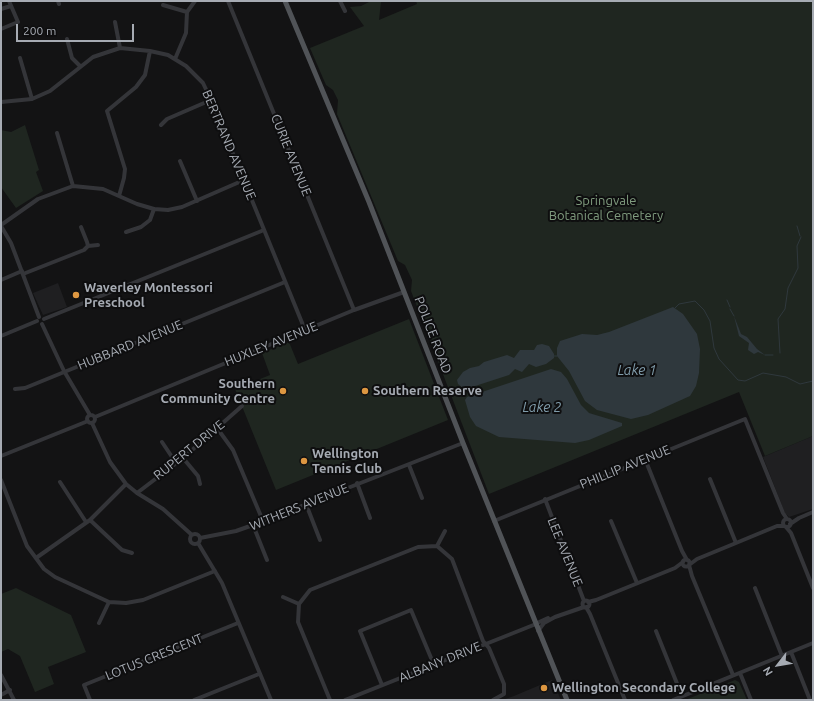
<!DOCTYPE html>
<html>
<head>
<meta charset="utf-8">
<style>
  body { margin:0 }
  #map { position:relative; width:814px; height:701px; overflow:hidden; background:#131314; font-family:Ubuntu,sans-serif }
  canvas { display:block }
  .frame { position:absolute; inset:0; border:2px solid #a6abb3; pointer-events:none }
  .north { position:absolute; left:758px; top:645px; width:40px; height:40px; -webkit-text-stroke:3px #0e0e0f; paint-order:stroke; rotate:239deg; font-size:11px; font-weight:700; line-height:16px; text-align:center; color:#a6abb3 }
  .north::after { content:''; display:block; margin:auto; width:14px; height:18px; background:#a6abb3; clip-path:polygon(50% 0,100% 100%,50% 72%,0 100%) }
  .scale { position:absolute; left:16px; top:24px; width:118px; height:18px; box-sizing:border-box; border:2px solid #a6abb3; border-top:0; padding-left:5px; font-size:12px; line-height:14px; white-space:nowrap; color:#a6abb3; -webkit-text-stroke:3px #0e0e0f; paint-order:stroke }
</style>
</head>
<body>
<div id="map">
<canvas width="814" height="701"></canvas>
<div class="frame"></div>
<div class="north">N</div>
<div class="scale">200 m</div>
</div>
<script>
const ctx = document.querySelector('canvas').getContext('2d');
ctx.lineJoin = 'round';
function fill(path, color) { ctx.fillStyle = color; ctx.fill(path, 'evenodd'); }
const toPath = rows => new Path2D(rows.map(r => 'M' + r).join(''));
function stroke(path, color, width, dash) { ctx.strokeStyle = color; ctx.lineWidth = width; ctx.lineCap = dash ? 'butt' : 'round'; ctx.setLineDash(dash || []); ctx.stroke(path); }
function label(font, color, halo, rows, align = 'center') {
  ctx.font = font + ' Ubuntu,sans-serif'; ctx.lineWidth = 4; ctx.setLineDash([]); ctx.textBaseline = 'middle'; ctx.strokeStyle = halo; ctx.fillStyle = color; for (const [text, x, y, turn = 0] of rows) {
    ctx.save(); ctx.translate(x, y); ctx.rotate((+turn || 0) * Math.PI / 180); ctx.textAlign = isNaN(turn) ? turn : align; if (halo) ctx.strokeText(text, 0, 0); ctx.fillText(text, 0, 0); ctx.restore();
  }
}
const built = toPath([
  [58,283,67,307,43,315,33,293],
  [813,436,813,509,789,517,785,513,763,457],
  [552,680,561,700,502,700,514,696]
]);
const green = toPath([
  [371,1,381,1,379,20,417,4,416,1,813,1,813,436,765,456,739,392,489,494,411,291,412,280,405,265,398,261,337,114,338,100,333,90,326,85,310,48,364,26,350,7,361,6],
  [25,125,39,170,36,172,43,191,16,208,1,187,1,130,11,132],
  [409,319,448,420,276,490,235,389,270,375,262,353,289,342,298,364],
  [16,588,71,615,86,652,48,667,54,684,35,692,20,656,8,649,1,652,1,594],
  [735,680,739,682,747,700,685,700]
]);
const water = toPath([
  [673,307,683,314,697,334,700,349,699,373,696,386,690,396,648,415,631,419,597,410,585,401,569,371,557,356,557,348,560,341,582,334,597,335,609,332],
  [734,316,741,334,747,337,757,349,765,355,758,352,754,354,748,350,749,343,739,336],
  [542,344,549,346,554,354,554,358,546,364,536,367,529,364,522,372,515,369,509,375,469,388,463,388,458,384,457,380,463,372,470,368,479,366,484,362,507,355,514,358,520,350,534,350,537,345],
  [551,369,561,372,567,379,581,405,589,413,622,423,622,426,589,440,575,443,499,437,476,426,470,417,465,400,467,397]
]);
const stream = toPath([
  [797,226,800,236],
  [727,300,730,307],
  [675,308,679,304,695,301,704,310,710,321,714,348,719,359,738,380,745,381,763,373,786,377,800,384,813,381],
  [730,309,734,316],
  [780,353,778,319,785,309,788,288,798,268,797,246,801,237],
  [765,355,773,355],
  [554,356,557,356]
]);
const minor = toPath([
  [58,1,59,4],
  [228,1,354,310],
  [340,1,345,11],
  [163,5,187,12],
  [1,9,11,6],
  [115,22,120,48],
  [1,29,18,22,9,1],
  [67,39,72,58,80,66],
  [20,58,32,99],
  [175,59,186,33,187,12,195,1],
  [1,102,32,99,50,91,93,57,120,48,150,51,168,55,186,66,203,83,211,100,305,330],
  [161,125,167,119,211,100],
  [57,133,73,186],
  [180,161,197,201],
  [119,196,124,178,125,169,107,111,136,87,145,75,150,51],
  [1,225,38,199,73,186,103,189,137,204,154,209,168,210,182,207,244,180],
  [1,226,11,243,39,317],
  [126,232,141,227,150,220,154,209],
  [88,246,98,245],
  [23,274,84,250,88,246,87,242,81,227],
  [1,280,22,271],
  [44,319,264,230],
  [42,324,64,371,90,415],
  [1,336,37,321],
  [15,389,25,388,285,282],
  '87 419a4 4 0 1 1 8 0a4 4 0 1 1-8 0Z',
  [95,417,354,310,404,292],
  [92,423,110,462,126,484,137,493,163,509,192,535],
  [217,428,233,450,263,521],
  [162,442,176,463],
  [1,456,88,421],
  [183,458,198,476,200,484],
  [645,459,682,551,687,560],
  [409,465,422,498],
  [710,479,736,543],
  [1,480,27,546,44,569,55,577,109,602,126,603,143,600,215,571],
  [60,482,86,522],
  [357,483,370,518],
  [137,493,183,458,242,406],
  [545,499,584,601],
  [306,504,320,540],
  '783 523a4 4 0 1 1 8 0a4 4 0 1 1-8 0Z',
  [90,520,122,550,132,553],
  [494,521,745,419,783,513,787,519],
  [611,521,637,583],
  [790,524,799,518,813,512],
  [253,525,267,560],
  [786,527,791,533,813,588],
  '190 539a5 5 0 1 1 10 0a5 5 0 1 1-10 0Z',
  [200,538,236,531,253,525,463,443],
  [198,543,222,583,271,700],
  [437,546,445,531],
  [36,558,90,520,126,484],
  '682.5 563a3.5 3.5 0 1 1 7 0a3.5 3.5 0 1 1-7 0Z',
  [689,565,692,576,733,675],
  [689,565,697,559,736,543,777,526,784,526],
  [755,588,782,656],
  [283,597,299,604],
  '582.5 604a3.5 3.5 0 1 1 7 0a3.5 3.5 0 1 1-7 0Z',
  [588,602,596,600,675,568,683,562],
  [586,607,590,614,625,700],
  [99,623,109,602],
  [535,624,548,618],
  [538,631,544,623,555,617,584,607],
  [656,631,682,696],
  [791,652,810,700],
  [740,673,751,700],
  [1,675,14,700],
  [382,685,360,631,411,610,434,665],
  [1,695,10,690],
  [90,700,84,685,238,623],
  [194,700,259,674],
  [330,700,298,622,299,604,310,590,418,547,437,546,452,559,483,641,489,648,504,684,504,694,493,700],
  [345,700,536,624],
  [673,700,813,643]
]);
const major = toPath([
  [285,1,369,202,463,443,567,700]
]);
const markers = [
  [76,295,4,"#dd9741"],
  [283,391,4,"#dd9741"],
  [365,391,4,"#dd9741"],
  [304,461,4,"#dd9741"],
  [544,688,4,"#dd9741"]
];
const streetNames = [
  ["BERTRAND AVENUE",229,145,67],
  ["CURIE AVENUE",291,155,68],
  ["POLICE ROAD",433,335,69],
  ["HUXLEY AVENUE",271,344,-22],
  ["HUBBARD AVENUE",130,345,-22],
  ["RUPERT DRIVE",189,450,-39],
  ["PHILLIP AVENUE",625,467,-22],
  ["WITHERS AVENUE",299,507,-22],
  ["LEE AVENUE",565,552,68],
  ["LOTUS CRESCENT",154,657,-22],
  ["ALBANY DRIVE",440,662,-22]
];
const parkNames = [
  ["Springvale",606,201],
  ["Botanical Cemetery",606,216]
];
const poiNames = [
  ["Waverley Montessori",84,288],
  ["Preschool",84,303],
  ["Southern",275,384,"right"],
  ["Community Centre",275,399,"right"],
  ["Southern Reserve",373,391],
  ["Wellington",312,454],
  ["Tennis Club",312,469],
  ["Wellington Secondary College",552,688]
];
const waterNames = [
  ["Lake 1",637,370],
  ["Lake 2",542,407]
];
fill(built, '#1f1f21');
fill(green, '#1f2620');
fill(water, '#2f383d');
stroke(stream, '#2f383d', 1);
stroke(minor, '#343539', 4);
stroke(major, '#505357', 5);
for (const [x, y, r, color] of markers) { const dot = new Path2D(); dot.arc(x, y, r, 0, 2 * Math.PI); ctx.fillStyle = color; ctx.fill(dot); stroke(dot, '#0e0e0f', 1.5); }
label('13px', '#a6abb3', '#0e0e0f', streetNames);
label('13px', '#809c7f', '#0e0e0f', parkNames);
label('bold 13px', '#a6abb3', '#0e0e0f', poiNames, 'left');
label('italic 14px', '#809cab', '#0e0e0f', waterNames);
</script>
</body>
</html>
